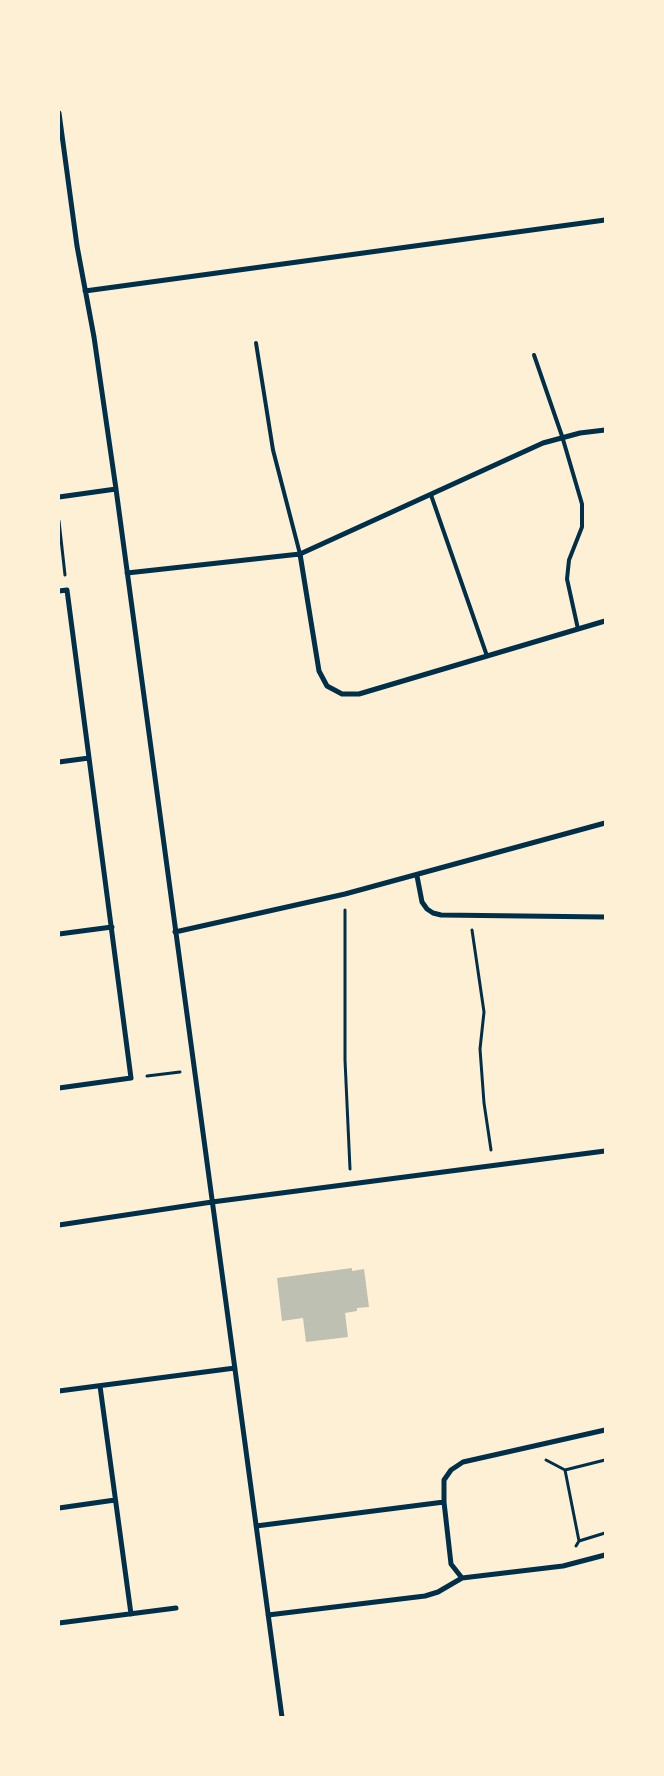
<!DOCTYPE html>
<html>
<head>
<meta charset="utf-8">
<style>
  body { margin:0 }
  #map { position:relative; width:664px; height:1776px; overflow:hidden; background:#fdf0d5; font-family:Roboto,sans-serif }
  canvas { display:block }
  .frame { position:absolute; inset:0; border:60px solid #fdf0d5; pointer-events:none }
</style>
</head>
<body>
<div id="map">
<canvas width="664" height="1776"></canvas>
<div class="frame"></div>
</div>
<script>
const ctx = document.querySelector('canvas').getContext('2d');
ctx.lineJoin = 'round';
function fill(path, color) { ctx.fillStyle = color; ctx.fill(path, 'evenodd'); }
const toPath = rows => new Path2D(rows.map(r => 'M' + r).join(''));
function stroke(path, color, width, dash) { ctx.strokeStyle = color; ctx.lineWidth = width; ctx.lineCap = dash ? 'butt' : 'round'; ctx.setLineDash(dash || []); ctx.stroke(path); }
const building = toPath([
  [352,1268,352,1271,364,1269,369,1307,357,1308,357,1311,345,1313,348,1337,306,1342,303,1318,282,1321,277,1278]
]);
const path = toPath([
  [59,521,65,575],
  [345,910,345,1060,350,1169],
  [472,930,484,1012,480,1049,484,1103,491,1150],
  [147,1076,180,1072],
  [546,1460,565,1470],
  [579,1541,605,1533],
  [576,1546,579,1541,565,1470,605,1460]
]);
const service = toPath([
  [256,343,273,450,300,554],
  [534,355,562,436,582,504,582,527,569,560,567,579,578,629],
  [431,495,487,656]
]);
const minor = toPath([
  [59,113,77,246,94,337,116,489,282,1717],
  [85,291,605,220],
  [59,497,116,489],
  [300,554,319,671,327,686,342,694,359,694,605,621],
  [127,573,300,554,543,443,580,433,605,430],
  [59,591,67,590,131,1078,59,1088],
  [59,762,89,758],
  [417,876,422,902,427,909,433,913,441,915,605,917],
  [175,932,345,894,605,823],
  [59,934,112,927],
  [59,1225,212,1202,605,1151],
  [100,1386,131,1614],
  [59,1391,235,1368],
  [605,1430,463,1462,451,1470,444,1480,444,1502,451,1564,462,1578,563,1566,605,1555],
  [59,1508,115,1500],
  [256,1526,444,1502],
  [268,1615,425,1596,438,1592,462,1578],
  [59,1623,176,1608]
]);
fill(building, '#bec0b2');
stroke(path, '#003049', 3);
stroke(service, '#003049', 4);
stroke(minor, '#003049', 5);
</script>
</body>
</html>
